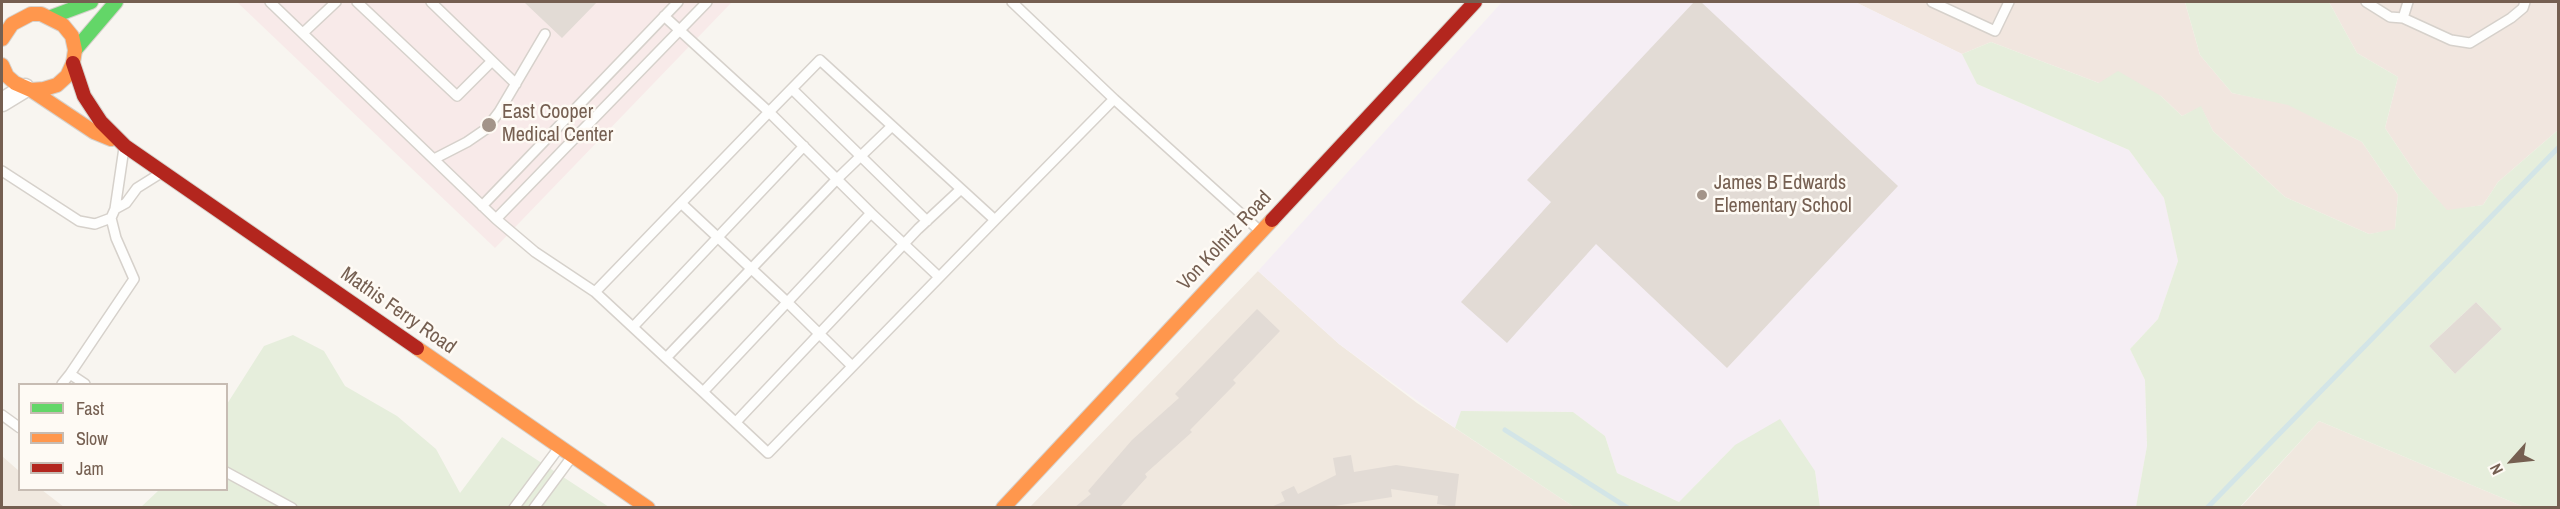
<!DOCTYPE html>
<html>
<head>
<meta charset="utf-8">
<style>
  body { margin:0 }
  #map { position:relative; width:2560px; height:509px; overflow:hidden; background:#f8f5f0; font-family:"Archivo Narrow",sans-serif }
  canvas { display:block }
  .frame { position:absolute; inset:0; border:3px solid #755f51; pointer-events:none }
  .legend { position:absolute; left:18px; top:383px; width:210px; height:108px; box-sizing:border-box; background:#fefaf4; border:2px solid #c7bcb3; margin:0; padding:8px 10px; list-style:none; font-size:18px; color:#755f51 }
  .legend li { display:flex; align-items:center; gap:12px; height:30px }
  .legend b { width:30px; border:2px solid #c7bcb3 }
  .north { position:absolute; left:2482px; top:431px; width:60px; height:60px; -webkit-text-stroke:4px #fefaf4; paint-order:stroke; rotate:243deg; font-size:16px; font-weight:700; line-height:24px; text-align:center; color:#755f51 }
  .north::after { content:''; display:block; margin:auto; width:21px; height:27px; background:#755f51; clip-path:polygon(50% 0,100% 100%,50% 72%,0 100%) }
</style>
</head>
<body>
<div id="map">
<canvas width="2560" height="509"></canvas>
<div class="frame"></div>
<ul class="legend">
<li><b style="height:8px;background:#63d668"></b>Fast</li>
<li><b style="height:8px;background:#ff974d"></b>Slow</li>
<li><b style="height:8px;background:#b3261e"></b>Jam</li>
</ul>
<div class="north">N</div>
</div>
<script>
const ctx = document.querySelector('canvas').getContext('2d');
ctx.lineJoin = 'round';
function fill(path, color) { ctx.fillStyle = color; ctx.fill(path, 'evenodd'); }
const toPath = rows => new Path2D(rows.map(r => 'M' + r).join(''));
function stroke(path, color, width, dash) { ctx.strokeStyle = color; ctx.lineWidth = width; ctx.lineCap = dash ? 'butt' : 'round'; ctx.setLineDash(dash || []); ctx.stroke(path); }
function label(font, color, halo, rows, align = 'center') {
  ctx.font = font + ' "Archivo Narrow",sans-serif'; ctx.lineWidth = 5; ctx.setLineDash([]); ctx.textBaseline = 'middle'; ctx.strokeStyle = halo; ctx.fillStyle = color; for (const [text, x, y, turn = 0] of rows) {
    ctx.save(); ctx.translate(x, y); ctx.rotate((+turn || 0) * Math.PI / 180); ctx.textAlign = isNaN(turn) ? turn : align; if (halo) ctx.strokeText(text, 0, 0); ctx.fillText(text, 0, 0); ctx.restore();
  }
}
const residential = toPath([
  [1258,271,1339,344,1417,403,1574,507,1029,508],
  [2319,421,2524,507,2240,508],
  [2,456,19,471,20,490,42,490,64,507,2,507]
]);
const commercial = toPath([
  [1855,2,2185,2,2200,55,2232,93,2288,104,2362,142,2398,195,2395,230,2369,234,2285,197,2213,131,2201,107,2182,116,2161,96,2099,83,1991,42,1962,54],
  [2329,2,2558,2,2558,130,2498,182,2483,205,2447,211,2418,177,2385,128,2398,77,2357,53]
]);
const education = toPath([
  [1502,2,1855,2,1962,54,1977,84,2129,150,2164,198,2178,261,2158,319,2130,349,2145,380,2147,446,2136,508,1820,507,1815,471,1735,445,1679,502,1617,473,1605,436,1573,412,1462,411,1455,428,1339,344,1258,271]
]);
const medical = toPath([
  [237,2,732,2,495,248]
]);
const green = toPath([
  [2185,2,2329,2,2357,53,2398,77,2385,128,2418,177,2447,210,2483,205,2498,182,2558,130,2558,507,2524,507,2319,421,2240,507,2136,507,2147,446,2145,380,2130,349,2158,319,2178,261,2164,198,2129,150,1977,84,1962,54,1991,42,2099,83,2118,71,2161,96,2182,116,2201,106,2213,131,2285,197,2369,234,2395,229,2398,195,2362,142,2288,105,2232,93,2200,55],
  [2476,302,2502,329,2455,374,2429,346],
  [293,335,324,351,345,386,397,416,436,449,460,493,502,437,609,507,140,508,159,490,226,490,227,404,264,346],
  [1461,411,1573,412,1605,436,1617,473,1679,502,1735,445,1780,419,1815,471,1820,507,1574,507,1455,428]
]);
const stream = toPath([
  [1505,430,1628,508],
  [2207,508,2558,148]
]);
const building = toPath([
  [524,2,597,2,562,38],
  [1694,2,1701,2,1898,186,1727,368,1596,244,1507,343,1461,302,1551,202,1527,180],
  [2476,302,2502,329,2455,374,2429,346],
  [1257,309,1280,331,1233,380,1236,383,1190,430,1192,432,1145,474,1147,477,1120,507,1075,507,1091,494,1088,491,1132,440,1179,398,1175,394],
  [1351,455,1354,472,1396,465,1459,474,1455,507,1437,504,1438,496,1391,489,1392,497,1328,507,1271,507,1285,501,1281,492,1294,486,1298,494,1336,475,1333,458]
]);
const lane = toPath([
  [270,2,496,219,535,252,595,292],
  [357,2,457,96,492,61],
  [431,2,516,84],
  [1932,2,1995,31,2009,2],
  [2366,2,2390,17,2403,18],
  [2408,2,2403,18,2451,40,2470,43,2511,18,2523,8,2525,2],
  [664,16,769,112,820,60,995,220,768,453,703,392,666,358,595,292,769,112,871,213,703,392],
  [303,33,336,2],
  [792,89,927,221],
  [1114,99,1259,230],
  [124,148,115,209,126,203,137,188,161,173],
  [434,159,467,142,486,129,499,112,545,34],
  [2,171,79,221,95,224,111,218],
  [682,204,787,302,852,366],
  [482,206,678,2],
  [871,213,939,277],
  [496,219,707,2],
  [995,220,1114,99,1012,2],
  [633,327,804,146],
  [666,358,837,179,892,126],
  [62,384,70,374],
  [85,384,70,374,134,279,116,238,111,218,115,209],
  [2,415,20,428],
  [736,422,918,229,961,189],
  [226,472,292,508],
  [514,508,558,449],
  [534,508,571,458]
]);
const street = toPath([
  [2,102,25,88]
]);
const fast = toPath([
  [51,17,91,2],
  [75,50,116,2]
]);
const slow = toPath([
  [2,39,12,24,31,14,41,14,63,25,72,36,75,50,73,63,67,76,57,85,44,89,31,90,15,83,7,76,2,65],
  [31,90,94,132,111,139],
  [417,348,648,508],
  [1003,508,1272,220]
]);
const jam = toPath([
  [73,63,84,96,101,122,125,146,417,348],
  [1272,220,1475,2]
]);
const markers = [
  [489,125,8,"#a39489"],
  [1702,195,6,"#a39489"]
];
const poiNames = [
  ["East Cooper",502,113],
  ["Medical Center",502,136],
  ["James B Edwards",1714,184],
  ["Elementary School",1714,207]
];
const streetNames = [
  ["Von Kolnitz Road",1225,241,-47],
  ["Mathis Ferry Road",398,311,35]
];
fill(residential, '#f0e8df');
fill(commercial, '#f1e6df');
fill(education, '#f5eef4');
fill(medical, '#f8eae9');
fill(green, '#e6eedc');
stroke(stream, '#d3e5e7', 5);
fill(building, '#e2dbd5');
stroke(lane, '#d6d1cb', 12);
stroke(street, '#d6d1cb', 21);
stroke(fast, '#d6d1cb', 16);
stroke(slow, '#d6d1cb', 16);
stroke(jam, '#d6d1cb', 16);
stroke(lane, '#fefefd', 9);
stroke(street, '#fefefd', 18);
stroke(fast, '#63d668', 14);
stroke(slow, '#ff974d', 14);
stroke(jam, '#b3261e', 14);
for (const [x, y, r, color] of markers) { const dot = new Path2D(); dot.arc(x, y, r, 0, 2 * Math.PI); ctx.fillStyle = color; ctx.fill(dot); stroke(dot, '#fefaf4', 2); }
label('20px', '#755f51', '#fefaf4', poiNames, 'left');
label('20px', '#755f51', '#fefaf4', streetNames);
</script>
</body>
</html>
